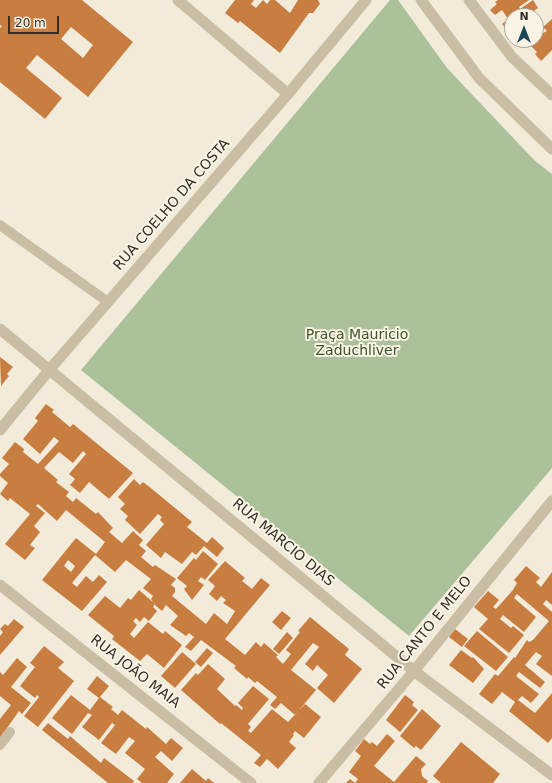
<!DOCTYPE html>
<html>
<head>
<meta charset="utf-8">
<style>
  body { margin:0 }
  #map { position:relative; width:552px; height:783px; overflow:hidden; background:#f2ebd9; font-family:"DejaVu Sans",sans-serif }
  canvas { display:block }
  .north { position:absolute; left:504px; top:8px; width:40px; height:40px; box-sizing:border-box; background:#f9f4e5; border:1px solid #aba599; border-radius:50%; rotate:0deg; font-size:11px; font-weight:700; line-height:16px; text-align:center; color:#352e26 }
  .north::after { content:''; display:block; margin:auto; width:14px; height:18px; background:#1b4757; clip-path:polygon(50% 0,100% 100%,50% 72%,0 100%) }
  .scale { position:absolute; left:8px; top:16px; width:51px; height:18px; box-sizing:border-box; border:2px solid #352e26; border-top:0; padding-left:5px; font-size:12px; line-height:14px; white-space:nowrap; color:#352e26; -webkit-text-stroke:3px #f9f4e5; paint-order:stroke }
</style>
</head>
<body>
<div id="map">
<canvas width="552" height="783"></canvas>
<div class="north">N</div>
<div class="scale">20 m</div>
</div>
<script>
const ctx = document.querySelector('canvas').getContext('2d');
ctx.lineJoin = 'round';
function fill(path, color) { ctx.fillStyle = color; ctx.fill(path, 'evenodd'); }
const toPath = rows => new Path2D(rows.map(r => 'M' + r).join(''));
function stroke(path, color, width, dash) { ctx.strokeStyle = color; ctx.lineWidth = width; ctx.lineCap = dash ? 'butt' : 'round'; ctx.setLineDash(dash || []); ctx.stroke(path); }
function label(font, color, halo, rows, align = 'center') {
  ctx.font = font + ' "DejaVu Sans",sans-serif'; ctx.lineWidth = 4; ctx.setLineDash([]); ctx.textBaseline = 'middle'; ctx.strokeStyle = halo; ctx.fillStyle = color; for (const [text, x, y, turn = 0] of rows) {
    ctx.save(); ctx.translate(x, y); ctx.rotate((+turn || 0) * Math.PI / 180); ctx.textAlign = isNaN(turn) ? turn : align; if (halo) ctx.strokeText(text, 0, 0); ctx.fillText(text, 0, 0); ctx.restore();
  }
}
const green = toPath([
  [390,0,398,0,447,68,535,161,552,174,552,468,409,636,81,370]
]);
const building = toPath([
  [0,0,82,0,133,42,88,97,37,55,26,68,62,98,45,119,0,82,0,28,2,26,0,25],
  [71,27,93,45,83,58,61,39],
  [235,0,254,0,251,4,256,8,263,0,267,4,270,0,275,0,290,13,298,0,318,0,320,4,313,13,309,13,280,53,240,21,238,23,225,13],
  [498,0,529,0,519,7,520,9,533,0,538,8,528,15,529,16,512,16,512,25,507,29,502,24,508,19,502,10,495,15,490,10,497,4,495,2],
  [552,19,552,50,541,61,535,54,537,52,527,42,530,40,536,40,537,33,539,35,547,31,543,27],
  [0,357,13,367,7,374,9,376,1,386],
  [46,404,54,410,52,412,70,427,73,424,133,473,109,499,89,482,80,493,70,485,75,479,69,474,86,454,83,451,73,463,59,452,44,468,58,480,56,482,69,492,66,496,73,502,76,498,96,514,98,512,113,528,109,532,122,543,133,531,143,540,139,545,146,551,141,557,153,567,155,565,176,579,171,585,175,588,175,592,172,596,206,624,214,613,227,624,235,611,223,603,226,600,221,596,217,601,209,594,215,586,208,580,225,561,245,578,242,581,252,589,261,578,270,585,225,639,245,655,256,642,261,647,264,643,278,655,276,657,283,664,291,654,286,650,300,632,298,631,310,617,349,649,345,655,362,669,334,703,317,688,328,675,317,665,313,671,305,664,319,647,313,643,291,670,316,690,295,715,281,703,275,709,270,705,277,697,257,681,255,683,248,677,247,679,234,668,236,666,201,640,191,651,185,647,194,637,189,633,186,636,170,625,178,616,166,605,162,611,155,605,151,599,153,596,143,588,151,579,126,560,115,572,95,555,72,583,77,587,86,576,93,582,99,575,107,582,82,611,42,580,76,538,96,554,105,542,66,510,57,521,38,504,36,506,45,513,34,526,40,532,30,545,35,548,25,560,5,544,30,514,10,498,8,501,0,494,8,483,0,476,0,474,9,464,2,458,15,442,24,449,23,452,38,464,59,441,54,437,40,454,23,439,38,421,35,418],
  [68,560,75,566,71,572,64,566],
  [134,479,140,485,143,482,152,489,192,522,187,527,207,543,212,537,224,548,217,557,204,546,196,555,192,552,182,564,165,552,161,558,146,545,164,524,160,520,162,517,158,514,140,534,125,520,128,516,120,509,125,504,118,497],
  [203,551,218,564,205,580,201,577,198,581,204,585,192,600,184,589,187,586,177,578,194,558,196,560],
  [526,566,540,578,536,582,541,587,552,572,552,605,546,600,543,604,552,612,552,676,536,664,542,656,536,652,525,665,545,682,540,688,519,672,516,676,539,694,531,703,522,696,518,700,535,713,552,693,552,738,548,743,509,711,515,702,502,692,492,704,479,694,495,674,498,676,514,657,515,658,527,640,529,642,533,640,549,621,517,594,514,598,536,617,524,632,503,615,500,619,511,628,513,626,524,635,509,653,479,629,488,619,474,607,488,591,499,600,493,607,496,609,513,590,517,583,514,580],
  [139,590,155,604,153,607,157,611,149,621,144,617,140,622,136,618,133,621,137,625,130,634,134,638,148,622,163,634,165,631,182,645,164,668,147,654,140,661,112,639,114,636,88,615,105,596,120,608,128,598,131,600],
  [282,611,291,618,281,630,272,622],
  [14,619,24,627,0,655,0,636,3,632,0,629,5,624,8,626],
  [455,629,468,639,462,647,449,637],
  [477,631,508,657,496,671,464,646],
  [287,632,293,638,279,654,273,649],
  [44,646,64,662,58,668,74,681,38,727,24,716,39,697,37,695,35,698,20,686,35,667,30,663],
  [207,648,213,653,201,667,195,662],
  [461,650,472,658,473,657,484,669,473,683,449,665],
  [182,652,196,664,175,688,161,676],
  [17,658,27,667,11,687,31,703,22,714,19,711,0,738,0,719,11,705,0,696,0,672,3,675],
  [208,664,225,679,217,689,235,706,236,705,242,710,243,708,238,703,253,686,269,699,248,724,251,727,248,731,251,733,272,709,288,722,305,704,321,717,304,738,295,731,293,734,294,735,289,742,296,748,278,769,267,759,260,767,254,763,261,755,221,723,220,724,181,690,196,673,198,675],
  [97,676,109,686,100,697,113,707,111,709,118,715,122,710,146,729,147,727,166,744,171,738,183,748,172,761,161,751,155,757,174,774,167,783,142,783,137,779,145,769,125,753,135,741,129,737,116,754,101,743,115,725,112,723,99,740,82,727,92,715,88,713,72,734,52,718,71,695,90,710,99,698,87,689],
  [405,695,414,702,412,705,418,710,400,732,386,720],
  [422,709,441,726,421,750,416,746,414,748,400,736],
  [48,723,68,739,70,736,101,763,104,758,134,781,133,783,108,783,42,730],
  [387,734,395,741,374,766,394,782,416,756,426,764,421,769,422,776,428,781,427,783,346,783,350,779,355,783,358,779,349,772,361,756,355,751,364,739,370,744,372,742,377,746],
  [461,742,500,774,493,783,441,783,433,776],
  [192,769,206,781,208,778,214,783,180,783]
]);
const service = toPath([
  [0,225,108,302],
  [0,745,10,732]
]);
const minor = toPath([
  [178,0,288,94],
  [0,329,414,671,552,775],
  [0,585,251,783],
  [319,783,414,671,552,501]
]);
const tertiary = toPath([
  [421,0,479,78,552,149],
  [469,0,512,57,552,95],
  [0,430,50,369,288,94,366,0]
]);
const streetNames = [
  ["RUA COELHO DA COSTA",172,205,-49],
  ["RUA MARCIO DIAS",283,543,40],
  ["RUA CANTO E MELO",425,633,-51],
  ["RUA JOÃO MAIA",135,672,38]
];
const parkNames = [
  ["Praça Mauricio",357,335],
  ["Zaduchliver",357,351]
];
fill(green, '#abc199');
fill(building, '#c87d41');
stroke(service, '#cabda5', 10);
stroke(minor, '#cabda5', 11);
stroke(tertiary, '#cabda5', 11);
label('14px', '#352e26', '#f9f4e5', streetNames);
label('14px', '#3c542a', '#f9f4e5', parkNames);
</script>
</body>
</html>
